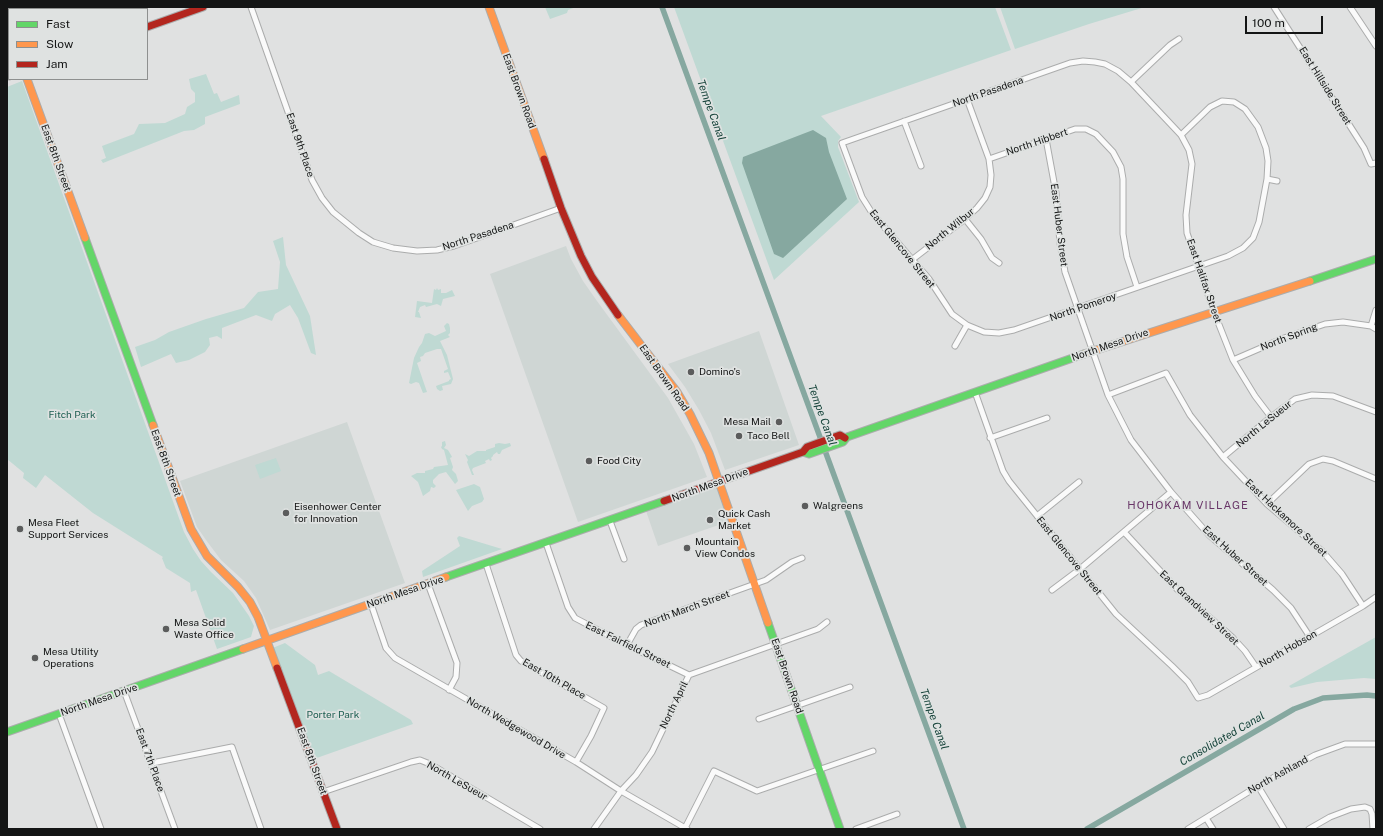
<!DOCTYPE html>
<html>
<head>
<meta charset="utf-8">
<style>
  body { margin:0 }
  #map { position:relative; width:1383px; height:836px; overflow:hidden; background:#e0e1e1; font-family:"Public Sans",sans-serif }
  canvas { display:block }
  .frame { position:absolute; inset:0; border:8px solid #141515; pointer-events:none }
  .legend { position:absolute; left:8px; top:8px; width:140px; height:72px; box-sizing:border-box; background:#dfe2e1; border:1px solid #8e908f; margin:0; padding:5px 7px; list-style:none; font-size:12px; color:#141515 }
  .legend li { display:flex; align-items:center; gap:8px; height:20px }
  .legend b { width:20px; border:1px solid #8e908f }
  .scale { position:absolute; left:1245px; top:16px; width:78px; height:18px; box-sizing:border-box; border:2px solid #141515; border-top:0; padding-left:5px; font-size:12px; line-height:14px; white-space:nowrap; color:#141515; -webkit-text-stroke:3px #dfe2e1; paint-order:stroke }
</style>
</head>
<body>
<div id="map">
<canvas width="1383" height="836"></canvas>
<div class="frame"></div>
<ul class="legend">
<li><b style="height:5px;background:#63d668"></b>Fast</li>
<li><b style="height:5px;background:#ff974d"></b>Slow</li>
<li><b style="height:5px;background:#b3261e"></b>Jam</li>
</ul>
<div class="scale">100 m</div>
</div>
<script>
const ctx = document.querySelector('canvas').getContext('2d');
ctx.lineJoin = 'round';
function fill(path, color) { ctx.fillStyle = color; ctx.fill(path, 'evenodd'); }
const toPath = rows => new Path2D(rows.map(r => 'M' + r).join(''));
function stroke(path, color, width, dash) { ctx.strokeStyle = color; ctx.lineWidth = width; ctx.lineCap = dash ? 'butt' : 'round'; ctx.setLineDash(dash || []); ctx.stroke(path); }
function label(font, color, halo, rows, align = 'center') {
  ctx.font = font + ' "Public Sans",sans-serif'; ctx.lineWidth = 3.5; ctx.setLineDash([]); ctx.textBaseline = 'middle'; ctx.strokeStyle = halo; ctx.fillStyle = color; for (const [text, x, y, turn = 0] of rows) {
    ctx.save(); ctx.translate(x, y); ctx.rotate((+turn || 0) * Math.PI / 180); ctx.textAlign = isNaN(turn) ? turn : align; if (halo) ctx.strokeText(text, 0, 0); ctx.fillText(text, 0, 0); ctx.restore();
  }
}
const built = toPath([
  [566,246,571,259,583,281,597,301,668,398,694,444,707,477,578,522,490,274],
  [759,331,799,445,725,470,711,433,699,410,685,387,668,364],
  [347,422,405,583,270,630,256,598,244,581,221,560,206,540,197,527,180,481],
  [720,482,733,520,658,546,645,508]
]);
const green = toPath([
  [545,7,576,7,568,10,567,13,550,19],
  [674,7,995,7,1011,50,821,116,841,137,838,141,838,147,859,202,774,280],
  [1000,7,1145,7,1089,24,1015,49],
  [206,74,214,94,217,93,221,102,239,95,240,104,205,117,205,124,194,130,184,131,103,163,101,160,106,158,102,146,134,134,139,124,165,123,185,114,187,107,195,102,195,93,191,89,189,79],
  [22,81,184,532,193,549,201,561,211,572,233,593,249,616,254,626,251,637,217,649,196,590,191,592,190,583,166,568,162,558,163,557,93,513,45,475,36,488,23,478,24,473,7,459,7,87],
  [283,237,286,265,310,316,316,355,311,353,298,318,290,305,275,314,272,321,256,315,222,328,222,339,217,336,209,338,210,345,205,352,189,360,176,363,171,354,141,367,135,347,155,340,169,332,206,319,244,308,258,292,278,289,280,262,273,241],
  [437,288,438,290,441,289,441,293,446,293,452,290,455,296,443,299,441,306,437,304,426,307,425,305,420,307,418,312,419,312,421,318,415,317,417,301,432,303,434,289,436,290],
  [447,323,449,324,450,328,450,333,448,335,450,337,440,341,447,355,453,379,451,384,442,386,443,390,440,391,437,389,436,386,449,381,449,380,451,379,448,372,444,373,444,371,448,369,441,349,437,349,425,353,423,356,420,357,421,361,417,363,427,392,423,393,419,383,416,382,411,384,409,383,414,358,419,347,422,343,425,334,429,333,435,336,446,331,444,326],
  [445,441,446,445,444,448,448,450,451,455,452,457,450,458,453,467,452,470,456,474,458,481,455,484,446,472,439,474,433,480,433,483,436,486,434,488,431,487,430,491,423,496,418,482,411,476,417,473,425,473,425,471,433,469,434,467,448,465,444,450,442,449,441,447,442,446,442,442],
  [499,443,505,444,510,443,511,446,502,450,500,454,498,454,497,452,493,455,493,456,491,458,492,460,490,461,489,459,485,461,486,463,473,468,472,470,474,475,472,475,467,462,468,460,465,454,469,456,477,451,486,451,486,450,495,447,495,444],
  [276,458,281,471,260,479,255,465],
  [474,484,480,487,484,499,482,502,472,506,468,511,456,490],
  [459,536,502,549,423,577,422,571,460,546,457,538],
  [1376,637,1376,679,1364,678,1317,682,1291,688,1289,686],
  [285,643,315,665,318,675,329,671,411,720,413,724,311,760,270,649]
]);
const water = toPath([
  [813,130,826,138,829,152,847,199,783,258,774,254,742,163,743,157]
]);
const canal = toPath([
  [662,7,964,829],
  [1087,829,1294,709,1323,698,1367,695,1376,696]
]);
const street = toPath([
  [69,7,70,9],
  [251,7,312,180,322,198,333,212,359,233,373,242,393,248,417,251,437,250,454,246,477,238,561,208],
  [1274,7,1364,148,1371,164,1376,163],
  [1350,7,1376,46],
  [1131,82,1170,45,1179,39],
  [904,121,921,166],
  [1046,139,1056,193,1060,243,1065,272,1108,395,1131,440,1171,492,1209,535,1273,590,1291,608,1310,637],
  [989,159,1075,129,1086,129,1096,134,1113,152,1121,167,1123,179,1123,234,1127,257,1137,287],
  [1267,179,1277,181],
  [965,219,981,239,992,258,999,263],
  [913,259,965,219,977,208,985,198,990,187,991,175,989,159,967,99],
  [967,325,984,332,999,333,1014,330,1228,256,1243,248,1253,238,1259,222,1267,179,1268,161,1266,148,1258,127,1245,109,1234,102,1222,101,1210,107,1181,135],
  [1371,326,1376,310],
  [955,346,967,325,952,314,929,279,872,213,862,197,842,143,1070,63,1083,61,1095,62,1105,64,1118,71,1131,82,1181,135,1189,150,1192,164,1186,215,1187,233,1214,312,1233,360,1255,396,1271,417],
  [1233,360,1284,338,1325,324,1343,322,1371,326,1376,329],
  [975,392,1003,471,1009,481,1116,614,1172,666,1188,682,1198,698,1208,695,1363,606,1376,597],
  [1108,395,1166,373,1190,415,1223,457,1267,504,1322,551,1342,574,1363,606],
  [990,438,1047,418],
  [1223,457,1271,417,1295,399,1312,395,1333,396,1376,412],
  [1267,504,1309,464,1323,459,1333,461,1376,479],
  [1037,516,1079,482],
  [610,521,624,559],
  [1124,532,1177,589,1233,638,1245,651,1256,667],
  [546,543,568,607,575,618,627,645,689,675],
  [486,564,516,655,521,661,604,708,591,736,576,762],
  [428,584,457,663,456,677,449,690],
  [1052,590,1080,569,1171,492],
  [371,604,386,648,395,658,576,762,621,791,687,829],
  [627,645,636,629,641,625,766,580,792,562,802,558],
  [124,691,175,829],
  [59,714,101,829],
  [759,719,850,687],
  [152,763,232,747,261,829],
  [1258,786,1284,829],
  [323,792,411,762,420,760,430,764,540,829],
  [1206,818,1213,829],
  [685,828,714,771,757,791,873,751],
  [594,829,621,791,636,775,652,752,689,675,818,629,827,622],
  [856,829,897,814],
  [1188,829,1258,786,1315,755,1345,744,1376,744],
  [1309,829,1330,817,1351,809,1365,807,1370,809,1372,814,1373,829]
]);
const fast = toPath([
  [7,76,9,76],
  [85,238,153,425],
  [1310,281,1376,259],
  [803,452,809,454,843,442,847,437,1084,354],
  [446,577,664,501],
  [768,623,840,829],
  [7,732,243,649]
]);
const slow = toPath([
  [489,7,544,159],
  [27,79,85,238],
  [618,315,677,392,690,414,709,453,768,623],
  [1084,354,1310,281],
  [153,425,191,529,207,556,238,587,250,602,258,617,277,668],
  [243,649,446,577]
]);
const jam = toPath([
  [147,27,203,7],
  [544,159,561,208,581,256,592,277,618,315],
  [664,501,803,452,807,447,840,435,845,438],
  [277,668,337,829]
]);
const markers = [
  [691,372,4,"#5b5c5c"],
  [779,422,4,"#5b5c5c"],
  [739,436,4,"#5b5c5c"],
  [589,461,4,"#5b5c5c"],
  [805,506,4,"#5b5c5c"],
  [286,513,4,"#5b5c5c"],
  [710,520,4,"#5b5c5c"],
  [20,529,4,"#5b5c5c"],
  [687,548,4,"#5b5c5c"],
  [166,629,4,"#5b5c5c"],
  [35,658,4,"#5b5c5c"]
];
const streetNames = [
  ["East Hillside Street",1325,86,58],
  ["East Brown Road",519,91,70],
  ["North Pasadena",988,92,-19],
  ["North Hibbert",1037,142,-19],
  ["East 9th Place",300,145,71],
  ["East 8th Street",56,158,70],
  ["East Huber Street",1059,225,83],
  ["North Wilbur",950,229,-39],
  ["North Pasadena",478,236,-18],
  ["East Glencove Street",902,249,51],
  ["East Halifax Street",1204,281,71],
  ["North Pomeroy",1083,307,-19],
  ["North Spring",1289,337,-21],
  ["North Mesa Drive",1110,345,-19],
  ["East Brown Road",664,378,55],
  ["North LeSueur",1264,424,-39],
  ["East 8th Street",166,463,70],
  ["North Mesa Drive",710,485,-20],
  ["East Hackamore Street",1286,518,43],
  ["East Glencove Street",1069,556,51],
  ["East Huber Street",1235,556,42],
  ["North Mesa Drive",405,592,-19],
  ["East Grandview Street",1199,608,43],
  ["North March Street",687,609,-20],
  ["East Fairfield Street",628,645,26],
  ["North Hobson",1288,649,-30],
  ["East Brown Road",787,676,71],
  ["East 10th Place",554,679,30],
  ["North Mesa Drive",99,700,-19],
  ["North April",674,705,-64],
  ["North Wedgewood Drive",516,728,30],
  ["East 7th Place",150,760,70],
  ["East 8th Street",312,761,70],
  ["North Ashland",1278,775,-29],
  ["North LeSueur",457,781,30]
];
const poiNames = [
  ["Domino's",699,372],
  ["Mesa Mail",771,422,"right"],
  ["Taco Bell",747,436],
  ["Food City",597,461],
  ["Walgreens",813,506],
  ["Eisenhower Center",294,507],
  ["for Innovation",294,519],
  ["Quick Cash",718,514],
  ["Market",718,526],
  ["Mesa Fleet",28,523],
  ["Support Services",28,535],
  ["Mountain",695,542],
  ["View Condos",695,554],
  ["Mesa Solid",174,623],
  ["Waste Office",174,635],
  ["Mesa Utility",43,652],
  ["Operations",43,664]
];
const parkNames = [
  ["Fitch Park",72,415],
  ["Porter Park",333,715]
];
const waterNames = [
  ["Tempe Canal",711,110,70],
  ["Tempe Canal",822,415,70],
  ["Tempe Canal",934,719,70],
  ["Consolidated Canal",1222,739,-30]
];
const neighbourhoodNames = [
  ["HOHOKAM VILLAGE",1188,506]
];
fill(built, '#cfd6d4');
fill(green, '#bfd9d3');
fill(water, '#86a8a0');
stroke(canal, '#86a8a0', 5.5);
stroke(street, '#abacac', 7);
stroke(fast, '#abacac', 9);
stroke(slow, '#abacac', 9);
stroke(jam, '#abacac', 9);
stroke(street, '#fafafa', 5);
stroke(fast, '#63d668', 7);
stroke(slow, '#ff974d', 7);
stroke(jam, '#b3261e', 7);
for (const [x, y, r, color] of markers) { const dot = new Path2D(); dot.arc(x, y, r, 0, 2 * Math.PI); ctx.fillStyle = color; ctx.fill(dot); stroke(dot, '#dfe2e1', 1.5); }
label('10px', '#141515', '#dfe2e1', streetNames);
label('10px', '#141515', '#dfe2e1', poiNames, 'left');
label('10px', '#1d5e51', '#dfe2e1', parkNames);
label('italic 11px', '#16433a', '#dfe2e1', waterNames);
ctx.letterSpacing = '1px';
label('11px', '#693668', '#dfe2e1', neighbourhoodNames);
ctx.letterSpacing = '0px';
</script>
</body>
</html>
